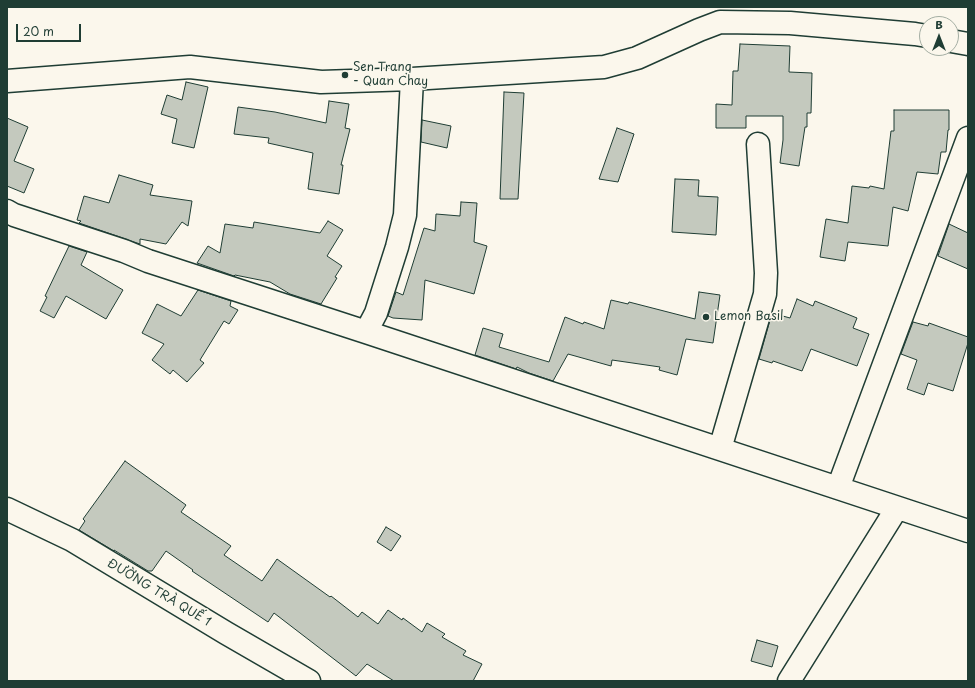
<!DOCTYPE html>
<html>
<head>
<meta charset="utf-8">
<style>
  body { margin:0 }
  #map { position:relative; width:975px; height:688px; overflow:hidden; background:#fbf7ec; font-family:"Playpen Sans",sans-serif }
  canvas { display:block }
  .frame { position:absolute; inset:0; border:8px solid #1f3d34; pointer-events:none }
  .north { position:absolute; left:919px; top:16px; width:40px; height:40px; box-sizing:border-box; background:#fbf7ec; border:1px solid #a3ada2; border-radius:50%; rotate:0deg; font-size:11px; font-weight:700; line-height:16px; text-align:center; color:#1f3d34 }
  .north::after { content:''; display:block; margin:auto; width:14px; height:18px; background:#1f3d34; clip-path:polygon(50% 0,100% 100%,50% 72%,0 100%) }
  .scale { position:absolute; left:16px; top:24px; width:65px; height:18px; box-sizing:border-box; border:2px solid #1f3d34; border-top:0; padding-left:5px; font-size:12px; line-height:14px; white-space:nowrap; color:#1f3d34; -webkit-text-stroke:3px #fbf7ec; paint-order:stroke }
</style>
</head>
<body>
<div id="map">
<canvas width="975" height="688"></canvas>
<div class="frame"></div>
<div class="north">B</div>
<div class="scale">20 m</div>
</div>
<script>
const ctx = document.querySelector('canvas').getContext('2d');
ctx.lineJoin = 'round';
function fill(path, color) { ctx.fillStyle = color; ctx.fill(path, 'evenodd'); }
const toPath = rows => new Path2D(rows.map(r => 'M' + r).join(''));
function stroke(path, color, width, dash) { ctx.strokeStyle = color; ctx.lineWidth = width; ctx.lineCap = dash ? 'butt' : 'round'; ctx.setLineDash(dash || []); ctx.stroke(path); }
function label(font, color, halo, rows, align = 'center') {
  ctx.font = font + ' "Playpen Sans",sans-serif'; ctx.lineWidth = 3; ctx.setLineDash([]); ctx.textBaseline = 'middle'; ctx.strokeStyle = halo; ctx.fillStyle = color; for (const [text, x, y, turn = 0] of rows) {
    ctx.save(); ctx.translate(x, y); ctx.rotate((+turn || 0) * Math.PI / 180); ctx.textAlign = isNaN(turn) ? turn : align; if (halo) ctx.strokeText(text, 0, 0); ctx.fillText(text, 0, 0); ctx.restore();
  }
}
const building = toPath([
  [740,44,790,46,789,72,812,73,811,113,807,113,807,127,805,127,799,166,780,163,783,140,783,116,746,116,746,128,716,128,716,104,732,105,733,71,738,71,740,44],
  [186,82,208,87,194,148,172,143,177,119,161,114,167,95,182,100,186,82],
  [504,92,524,93,518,199,500,199,504,92],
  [329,101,349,104,345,128,350,129,341,165,343,165,339,194,308,189,313,153,268,143,269,138,234,134,238,107,275,112,326,123,329,101],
  [894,110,949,110,949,130,948,130,946,152,941,152,938,174,917,172,908,211,893,207,888,246,848,242,845,261,820,257,826,219,848,223,852,186,869,188,870,186,884,189,891,131,894,131,894,110],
  [7,118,28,127,14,161,34,169,24,193,7,186,7,118],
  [422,120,451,126,447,148,421,142,422,120],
  [617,128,634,134,618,182,599,179,617,128],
  [119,175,153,185,150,195,192,201,188,226,182,222,166,244,140,239,140,244,79,223,81,221,77,220,84,196,109,203,119,175],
  [675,179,699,180,698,196,718,197,716,235,672,232,675,179],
  [461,202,477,203,474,242,487,246,474,294,425,280,422,320,393,318,388,316,396,292,403,295,424,228,435,231,436,214,460,216,461,202],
  [328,221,343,230,327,256,342,266,335,277,337,278,321,304,290,294,270,282,235,275,234,276,197,263,208,246,220,253,225,224,253,228,254,222,320,233,328,221],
  [949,224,968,233,968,269,938,256,949,224],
  [69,246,87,252,81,265,123,290,106,319,66,296,54,318,40,311,47,297,45,296,69,246],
  [198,290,231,301,230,306,238,310,229,324,224,321,200,360,204,363,187,382,173,370,170,374,152,360,164,344,142,333,157,304,181,316,198,290],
  [699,292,720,295,713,343,686,339,677,375,659,370,660,367,612,360,611,366,568,354,553,381,529,373,517,367,516,369,475,355,483,328,503,334,499,347,549,362,565,317,583,324,584,322,604,329,611,300,628,304,629,302,695,319,699,292],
  [797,299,813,306,815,301,857,318,853,328,869,334,857,366,811,349,802,371,773,361,772,363,759,359,772,313,790,318,797,299],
  [913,322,928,326,929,323,968,337,968,343,953,391,928,383,924,395,907,389,917,360,901,354,913,322],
  [125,461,186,505,181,512,231,546,224,555,262,581,277,559,330,597,331,596,358,617,362,612,378,624,388,610,402,620,403,618,422,632,427,623,445,634,442,637,466,651,463,655,482,664,473,681,394,681,367,664,356,676,274,613,268,622,192,571,193,570,166,551,152,571,148,571,114,550,114,551,79,530,85,521,83,519,125,461],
  [386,527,401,536,391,551,377,542,386,527],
  [757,640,778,646,772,667,751,661,757,640]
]);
const minor = toPath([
  [951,41,968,44],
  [7,81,190,67,321,82,412,79,604,67,637,58,699,30,720,22,790,23,915,34,927,36],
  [7,211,14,215,124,251,148,261,366,332,968,531],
  [366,332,376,313,397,247,405,215,412,79],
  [720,449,765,294,766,273,758,144],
  [838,488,968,138],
  [7,509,72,540,226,633,309,681],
  [789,681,897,508]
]);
const markers = [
  [345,75,4,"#1f3d34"],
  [706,317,4,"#1f3d34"]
];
const poiNames = [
  ["Sen Trang",353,68],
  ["- Quan Chay",353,82],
  ["Lemon Basil",714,317]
];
const streetNames = [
  ["ĐƯỜNG TRÀ QUẾ 1",159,593,31]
];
fill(building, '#c4c9be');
stroke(building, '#1f3d34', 1);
stroke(minor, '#1f3d34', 25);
stroke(minor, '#fbf7ec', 22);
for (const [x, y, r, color] of markers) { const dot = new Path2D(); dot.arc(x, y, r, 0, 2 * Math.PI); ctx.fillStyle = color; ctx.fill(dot); stroke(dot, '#fbf7ec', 1.5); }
label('12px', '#1f3d34', '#fbf7ec', poiNames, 'left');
label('12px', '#1f3d34', '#fbf7ec', streetNames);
</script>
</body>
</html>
